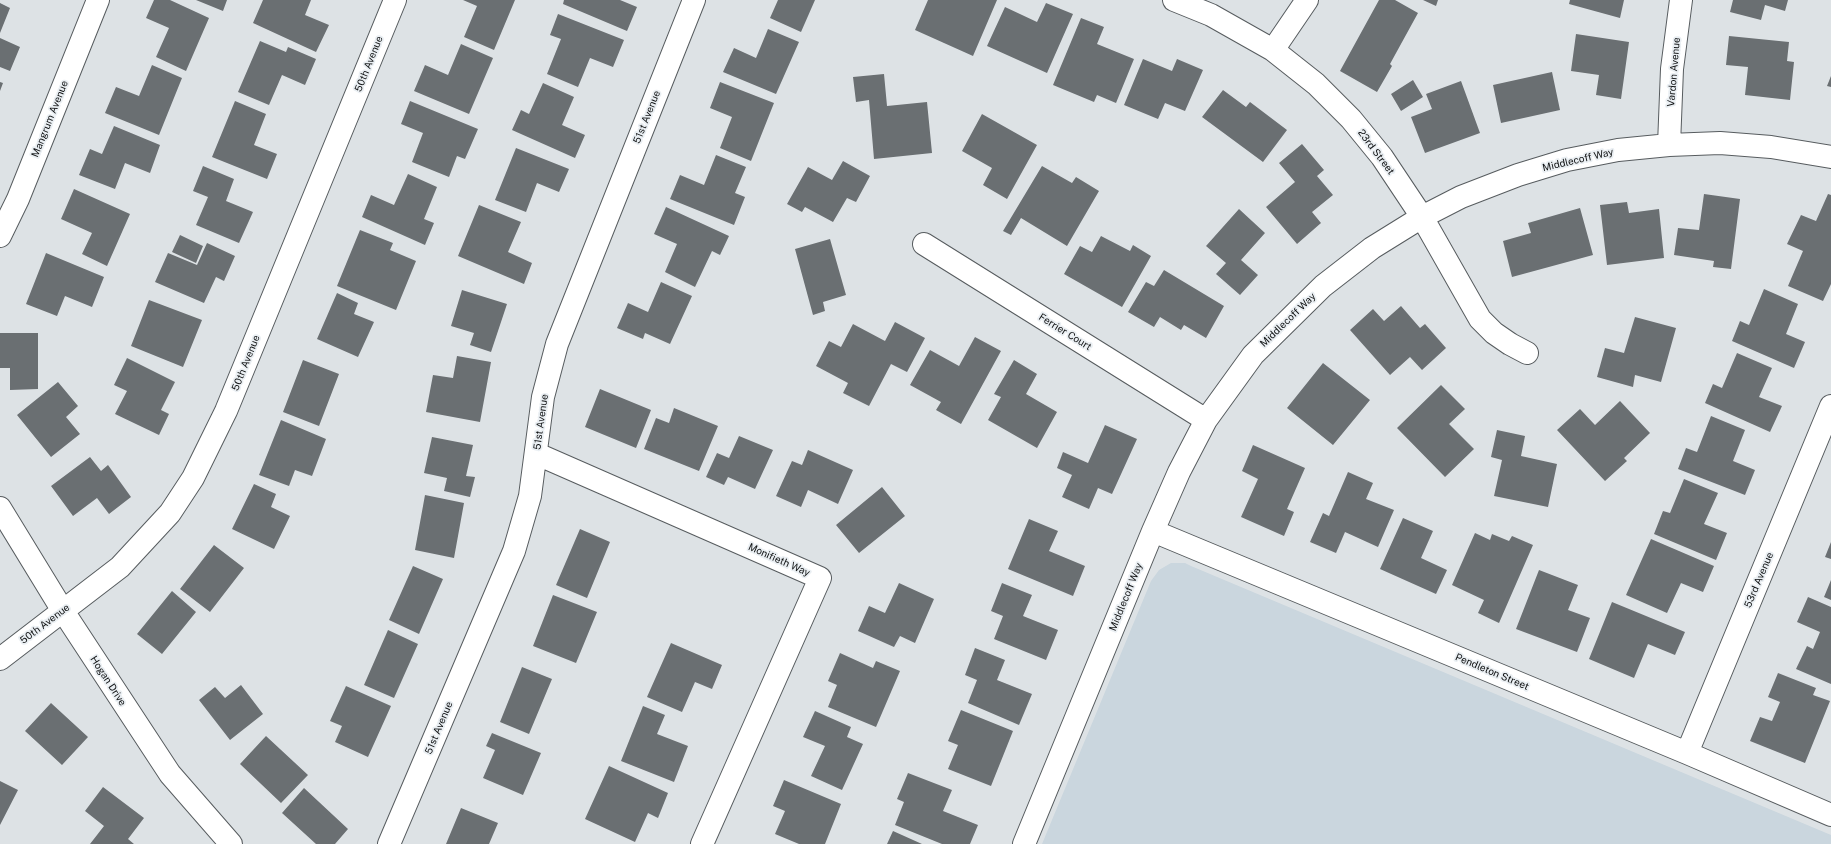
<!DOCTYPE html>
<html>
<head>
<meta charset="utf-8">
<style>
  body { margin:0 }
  canvas { display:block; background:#dde2e5 }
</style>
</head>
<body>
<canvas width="1831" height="844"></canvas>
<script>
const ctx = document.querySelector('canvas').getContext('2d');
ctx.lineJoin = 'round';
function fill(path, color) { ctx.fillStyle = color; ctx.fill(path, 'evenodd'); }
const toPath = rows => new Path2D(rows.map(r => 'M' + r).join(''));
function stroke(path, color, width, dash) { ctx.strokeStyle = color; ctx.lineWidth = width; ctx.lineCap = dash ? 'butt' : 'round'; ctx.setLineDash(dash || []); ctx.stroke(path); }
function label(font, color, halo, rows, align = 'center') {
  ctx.font = font + ' "Public Sans",sans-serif'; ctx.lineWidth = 3.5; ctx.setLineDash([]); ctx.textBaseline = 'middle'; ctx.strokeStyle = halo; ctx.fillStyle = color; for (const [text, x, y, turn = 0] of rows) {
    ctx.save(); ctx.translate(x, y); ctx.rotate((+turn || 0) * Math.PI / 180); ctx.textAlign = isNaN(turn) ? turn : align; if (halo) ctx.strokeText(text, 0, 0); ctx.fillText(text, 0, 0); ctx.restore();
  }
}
const built = toPath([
  [1171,563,1185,563,1191,566,1831,835,1831,844,1042,844,1151,581,1159,570]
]);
const building = toPath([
  [154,0,170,0,209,18,186,71,156,57,169,28,146,18],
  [196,0,227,0,223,11],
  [263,0,311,0,305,15,329,25,316,52,253,23],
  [463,0,515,0,494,50,464,37,477,6],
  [564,0,620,0,637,7,627,31,563,4],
  [778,0,815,0,801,32,770,18],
  [928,0,997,0,973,56,915,30],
  [1379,0,1395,0,1418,13,1390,64,1392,66,1377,92,1340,71],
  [1423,0,1438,0,1436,6],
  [1570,0,1624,0,1620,18,1569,4],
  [1733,0,1788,0,1785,11,1765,5,1761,20,1730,12],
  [0,3,10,8,0,33],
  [1046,3,1073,14,1047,73,987,46,1005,7,1037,22],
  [558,14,624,40,613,67,590,58,578,87,547,74,561,39,550,35],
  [1081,18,1104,27,1097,44,1134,59,1116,103,1097,95,1094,102,1053,85],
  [768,29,799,42,776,94,723,72,734,48,756,58],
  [1576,34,1629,42,1621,99,1596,95,1599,75,1571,71],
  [1729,36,1789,42,1787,61,1794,62,1790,100,1745,95,1748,67,1726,65],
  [0,38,20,47,10,71,0,67],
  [260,41,286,52,288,47,316,59,305,85,282,75,269,105,238,92],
  [461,44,493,58,469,114,414,91,425,65,448,75],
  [1143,59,1172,71,1177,59,1203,70,1185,111,1165,103,1158,119,1124,105],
  [152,65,182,78,159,135,105,113,116,87,139,96],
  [1552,72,1560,110,1501,123,1493,85],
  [884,74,887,106,927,102,932,153,874,159,869,100,856,102,853,77],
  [1831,76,1831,87,1827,86],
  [1413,80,1423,97,1401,111,1391,94],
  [1461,81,1480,133,1425,153,1411,117,1432,109,1426,94],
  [0,82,3,83,0,91],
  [720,82,774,103,751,161,720,148,732,117,710,108],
  [543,83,574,97,562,125,585,135,575,158,512,130,521,110,529,114],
  [1223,90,1246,107,1250,102,1287,130,1263,162,1202,117],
  [235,101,266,114,254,145,277,154,267,179,212,157],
  [410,101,478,129,465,159,457,156,449,177,412,162,423,133,401,124],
  [982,114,1037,145,1007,199,983,185,992,168,962,151],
  [114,126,160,145,150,173,125,163,115,189,79,175,90,149,102,154],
  [1302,144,1324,170,1317,176,1333,195,1312,212,1321,223,1297,244,1266,207,1295,182,1279,163],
  [516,148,569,169,559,192,537,183,526,212,495,200],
  [716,155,746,167,735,193,745,197,734,225,670,199,680,175,704,185],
  [843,161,870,176,856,202,847,198,833,222,805,207,802,212,787,204,808,167,832,180],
  [203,166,234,179,226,201,253,212,239,243,196,225,208,197,193,191],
  [1042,166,1072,183,1076,177,1099,191,1067,246,1021,218,1011,235,1003,231],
  [408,174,437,187,424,219,434,223,425,245,362,217,371,195,394,205],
  [74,189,130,214,107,266,82,254,92,233,61,219],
  [1704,194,1740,199,1731,269,1713,267,1714,261,1674,255,1678,228,1699,230],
  [1828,194,1831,195,1831,284,1823,301,1788,286,1803,251,1787,244,1801,215,1816,221],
  [1627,202,1629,213,1659,209,1664,258,1607,265,1600,205],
  [479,205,521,222,508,252,532,263,524,284,458,256],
  [666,207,729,236,720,255,712,251,695,287,665,272,677,244,654,234],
  [1580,208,1593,255,1512,277,1503,241,1531,233,1528,223],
  [1239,209,1265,233,1241,260,1258,275,1240,295,1216,274,1226,263,1206,246],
  [360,230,393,243,390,250,416,261,396,310,337,286],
  [180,235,203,246,196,263,172,252],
  [1101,236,1130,251,1133,245,1151,256,1122,307,1064,274,1080,246,1092,252],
  [830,239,846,295,823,302,825,311,813,315,795,249],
  [207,243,235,256,224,281,216,277,204,303,155,282,168,253,197,265],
  [46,253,104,277,92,307,65,296,57,316,26,304],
  [1164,270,1224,306,1206,338,1184,325,1181,330,1160,317,1154,327,1128,312,1146,282,1154,286],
  [661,282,692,296,670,344,645,333,643,339,617,328,628,303,648,312],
  [1764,289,1798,304,1786,334,1805,342,1794,368,1732,341,1740,321,1749,325],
  [462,290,507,304,491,352,470,345,474,333,451,326],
  [337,293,358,303,354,314,374,322,358,357,317,339],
  [149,300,202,320,183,367,131,346],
  [1401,306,1420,328,1425,324,1446,348,1422,370,1410,357,1390,375,1350,330,1373,309,1384,321],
  [1635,317,1676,328,1661,382,1635,375,1633,387,1597,377,1605,348,1624,353],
  [895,322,925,338,907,372,891,364,869,406,843,393,848,383,816,366,829,341,841,347,853,324,885,341],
  [0,333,38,333,38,389,10,390,10,368,0,368],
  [975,337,1001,351,961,424,936,410,941,402,910,385,930,350,959,366],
  [1737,353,1772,368,1759,397,1782,406,1770,432,1705,403,1713,384,1722,388],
  [457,356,491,362,480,422,426,412,433,375,453,378],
  [127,358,175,382,161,410,169,414,159,435,115,414,127,391,114,385],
  [303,360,339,374,319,426,283,412],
  [1014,360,1037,374,1026,394,1057,412,1037,448,988,420,1001,397,994,394],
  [1323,363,1370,400,1333,445,1287,408],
  [58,382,78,406,66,417,80,434,51,457,17,415],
  [1441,385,1465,409,1449,424,1474,449,1445,477,1397,428],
  [600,389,651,410,636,448,585,427],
  [1620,401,1650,433,1624,458,1627,461,1605,481,1557,430,1580,409,1595,425],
  [674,408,718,426,699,471,644,449,656,418,669,423],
  [1711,416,1745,430,1733,461,1755,470,1745,495,1678,469,1686,448,1697,452],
  [281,420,326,439,312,476,295,470,289,486,259,475],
  [1105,425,1137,439,1112,494,1098,488,1089,509,1062,497,1072,475,1057,468,1063,452,1088,463],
  [1497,430,1525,436,1521,456,1557,464,1548,507,1494,496,1502,460,1491,457],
  [739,436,773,450,755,489,728,477,724,485,706,477,717,453,729,458],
  [432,437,473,445,466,476,475,477,470,497,444,491,447,478,424,473],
  [1253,445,1305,468,1287,509,1294,512,1284,536,1241,517,1258,479,1242,471],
  [808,450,853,470,838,504,808,490,801,507,776,496,792,461,802,465],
  [90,457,101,471,108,465,131,497,109,514,97,498,73,516,51,486],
  [1348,472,1373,483,1366,499,1394,510,1378,547,1345,532,1336,553,1310,542,1323,513,1329,516],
  [1684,479,1718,493,1704,524,1727,533,1716,560,1654,534,1663,511,1670,513],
  [254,484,276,494,271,507,290,516,274,549,232,529],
  [882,487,905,516,859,553,836,525],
  [425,495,464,503,454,558,415,550],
  [1403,518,1433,531,1421,558,1447,570,1436,594,1380,569],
  [1029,519,1058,531,1049,551,1085,566,1073,596,1008,569],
  [580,529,610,542,587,598,556,585],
  [1475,533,1490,540,1492,534,1509,541,1512,536,1533,545,1499,623,1478,613,1484,600,1452,585],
  [1651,539,1714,566,1703,592,1681,583,1667,613,1626,595],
  [1831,542,1831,559,1825,557],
  [214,545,244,568,210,612,180,589],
  [413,566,443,579,419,634,389,620],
  [1539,570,1578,585,1568,610,1590,618,1577,652,1516,629],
  [1831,580,1831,600,1824,597],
  [899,583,934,599,915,643,900,636,894,647,858,631,869,606,885,613],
  [1002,583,1032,595,1023,616,1058,630,1046,660,994,639,1003,616,991,611],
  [172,591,196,612,162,654,137,634],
  [553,595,597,612,576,663,533,646],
  [1808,597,1831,607,1831,684,1796,669,1807,646,1813,649,1820,632,1797,622],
  [1612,602,1685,632,1675,655,1648,644,1634,678,1589,659],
  [388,630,418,644,394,698,364,685],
  [671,643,722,665,712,689,695,682,682,712,647,697],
  [975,648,1005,660,997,680,1032,694,1019,725,968,703,977,680,965,675],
  [840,653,873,668,876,661,900,671,876,727,828,707,837,685,828,681],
  [522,667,552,679,529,734,500,722],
  [1778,673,1816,688,1813,695,1830,701,1805,763,1750,741,1760,717,1772,721,1780,702,1768,697],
  [241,685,263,714,230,740,199,700,215,687,225,698],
  [346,686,391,706,368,757,335,742,342,726,330,721],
  [51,703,88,737,62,765,25,731],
  [643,706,665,715,657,734,688,746,674,782,621,761],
  [961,710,1013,731,991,786,948,769,958,745,948,741],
  [815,711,851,727,847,737,863,744,842,790,811,776,825,746,803,737],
  [492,733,541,753,523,795,483,778,495,750,486,746],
  [266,736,308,775,281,803,240,764],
  [609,766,668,793,658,818,648,813,635,842,585,819],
  [908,773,952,790,943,811,978,825,970,844,942,844,895,825,904,802,897,799],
  [784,780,841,804,825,844,799,844,775,834,785,811,773,806],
  [0,781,18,790,0,825],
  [103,787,144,818,128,839,134,844,90,844,104,826,85,811],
  [304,788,348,829,335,844,316,844,282,813],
  [461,808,498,823,489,844,446,844],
  [893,831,922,844,887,844]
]);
const minor = toPath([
  [1174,0,1211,15,1273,50,1316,84,1351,119,1382,157,1422,217,1480,319,1494,333,1510,344,1527,353],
  [1273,50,1307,0],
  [1669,145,1672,69,1681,0],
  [0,236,18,199,98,0],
  [924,244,1206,420],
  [537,454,820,578,702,844],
  [0,508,63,611,170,774,231,844],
  [1153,531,1687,753,1831,815],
  [0,659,120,567,170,513,193,478,226,411,395,0],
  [1687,753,1831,406],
  [389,844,514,551,530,496,543,397,557,344,694,0],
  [1024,844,1153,531,1179,472,1206,420,1253,355,1323,286,1372,248,1422,217,1461,197,1518,175,1567,160,1618,150,1669,145,1720,143,1771,147,1831,157]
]);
const streetNames = [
  ["50th Avenue",369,64,-68],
  ["Vardon Avenue",1674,72,-85],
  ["51st Avenue",647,117,-68],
  ["Mangrum Avenue",50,119,-68],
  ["23rd Street",1376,152,53],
  ["Middlecoff Way",1578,160,-13],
  ["Middlecoff Way",1288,320,-44],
  ["Ferrier Court",1065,332,32],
  ["50th Avenue",246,363,-68],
  ["51st Avenue",541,422,-82],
  ["Monifieth Way",779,560,24],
  ["53rd Avenue",1759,580,-67],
  ["Middlecoff Way",1126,597,-68],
  ["50th Avenue",45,624,-37],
  ["Pendleton Street",1492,672,23],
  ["Hogan Drive",108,681,57],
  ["51st Avenue",439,728,-67]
];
fill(built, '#cad6de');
fill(building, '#6a6f72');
stroke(minor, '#575c5f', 24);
stroke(minor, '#fff', 22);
label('10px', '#0f1112', '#eaeff3', streetNames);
</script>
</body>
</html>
